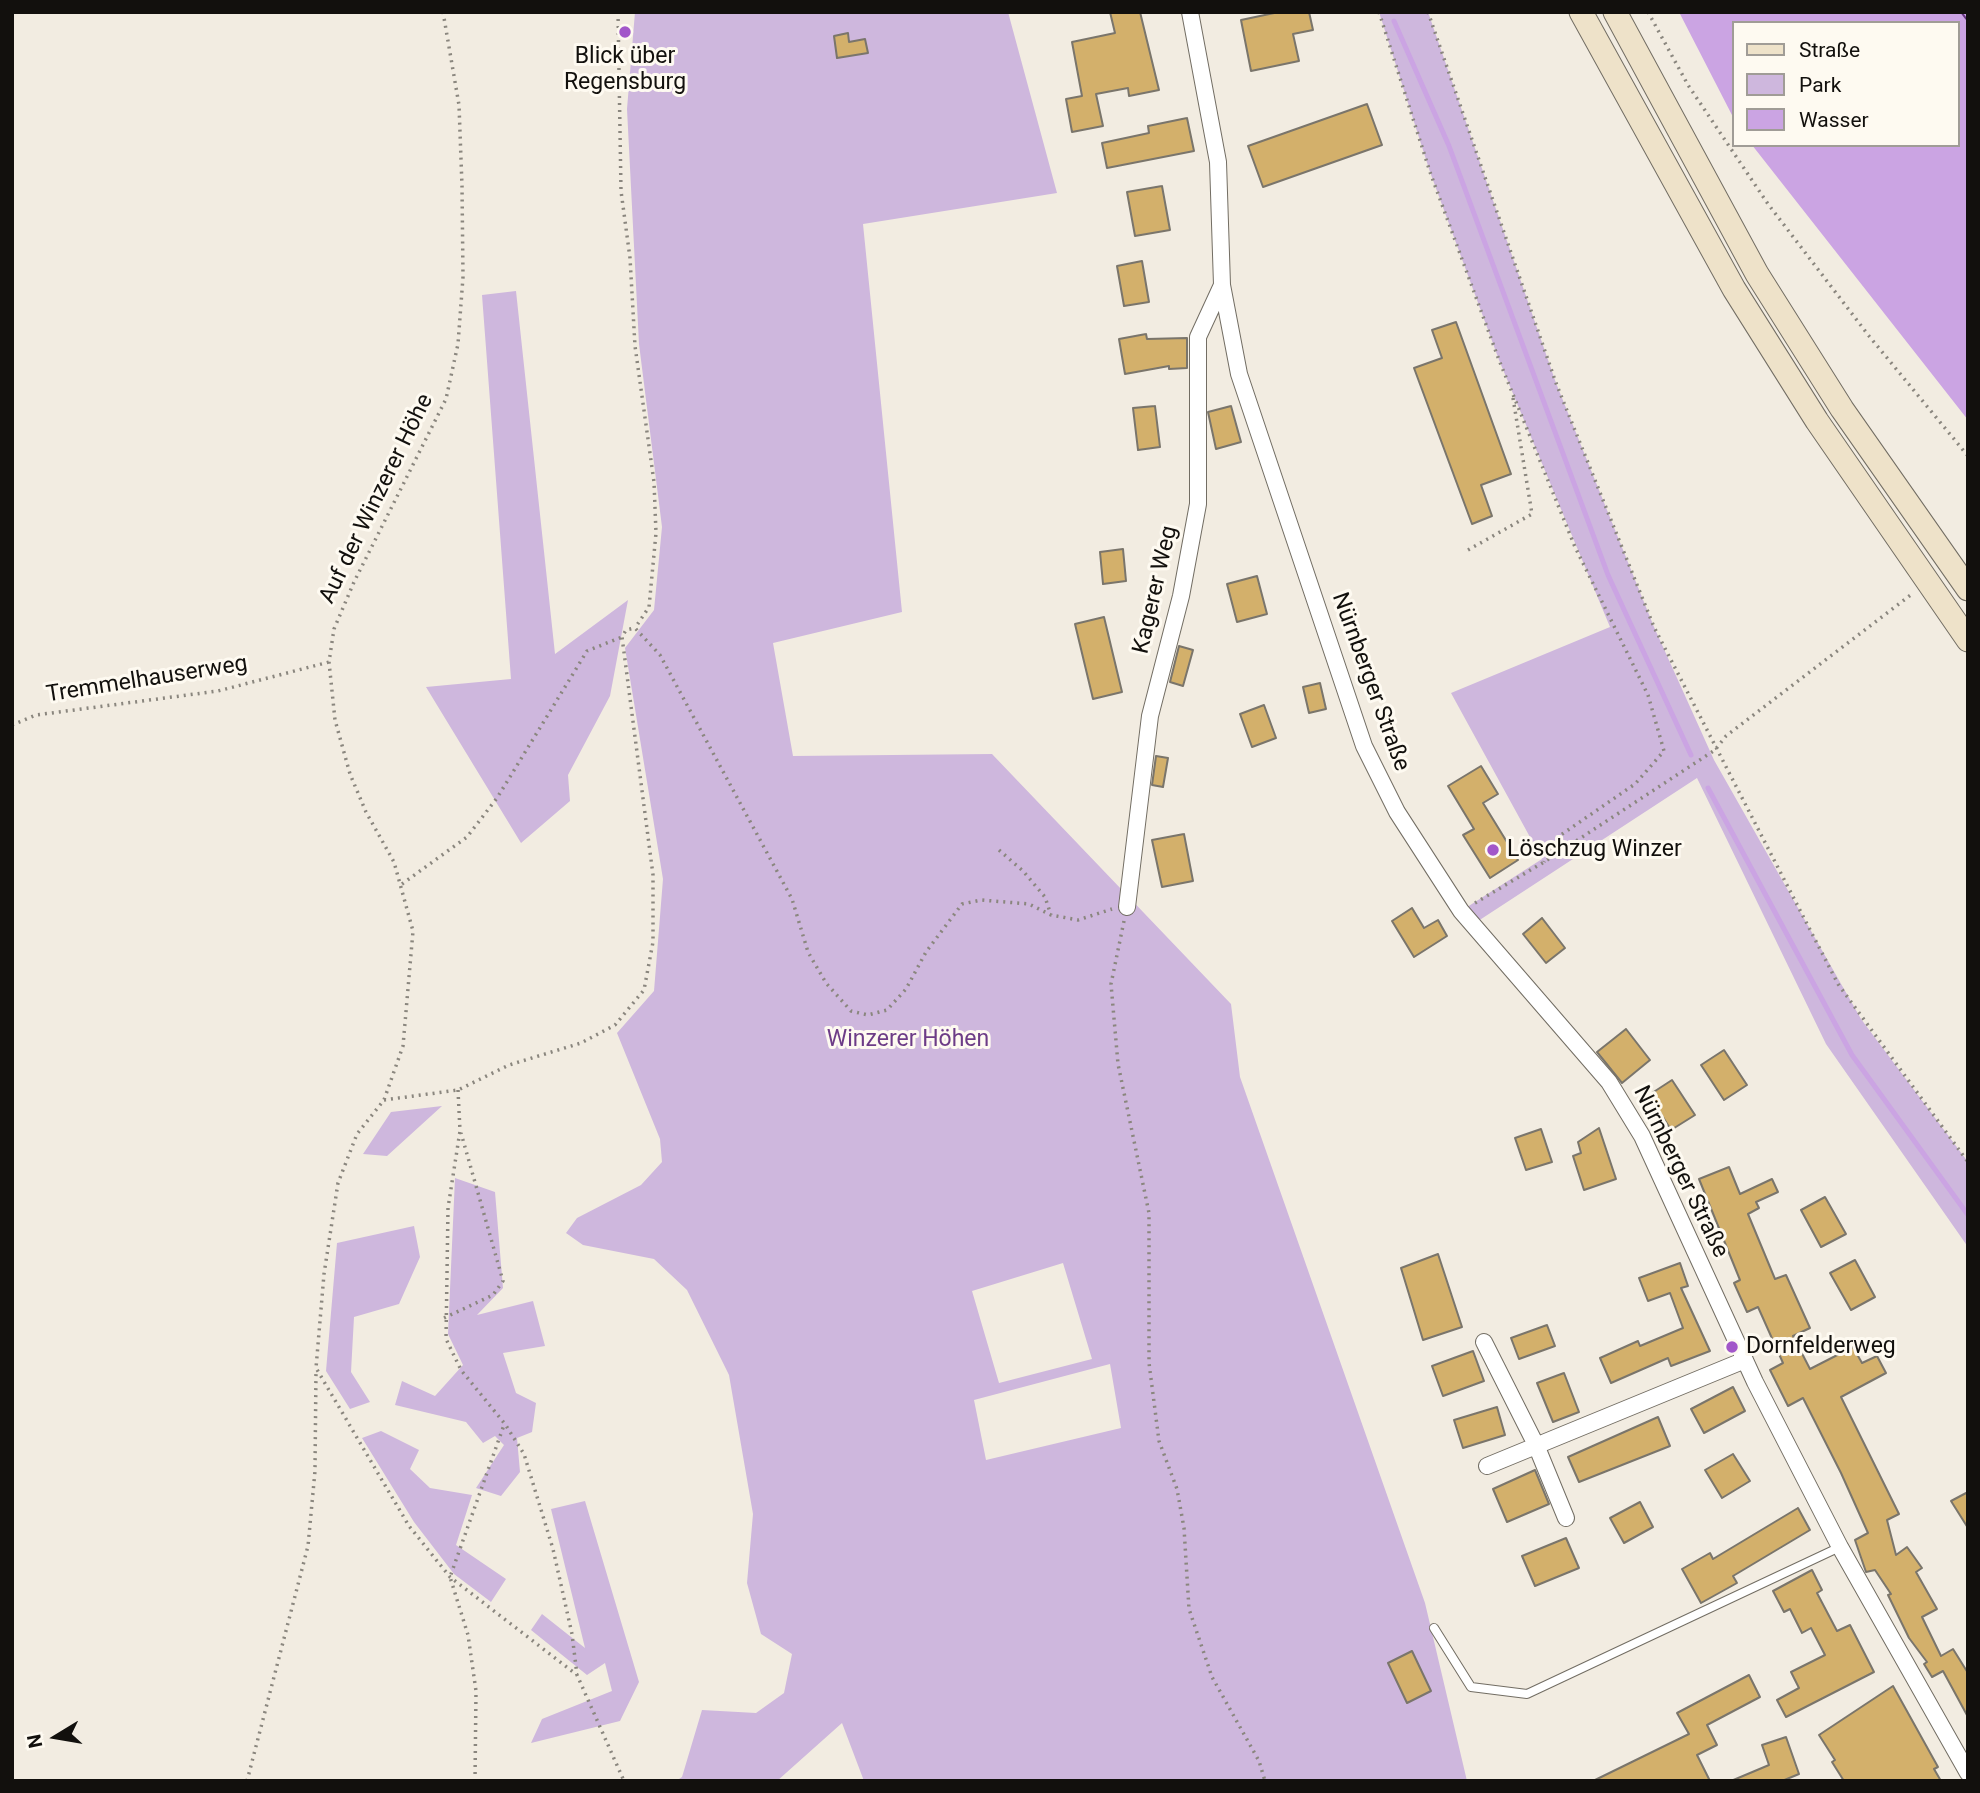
<!DOCTYPE html>
<html>
<head>
<meta charset="utf-8">
<style>
  body { margin:0 }
  #map { position:relative; width:1980px; height:1793px; overflow:hidden; background:#f2ece1; font-family:Roboto,sans-serif }
  canvas { display:block }
  .frame { position:absolute; inset:0; border:14px solid #12100d; pointer-events:none }
  .legend { position:absolute; left:1732px; top:21px; width:228px; height:126px; box-sizing:border-box; background:#fefaf1; border:2px solid #a09c96; margin:0; padding:9px 12px; list-style:none; font-size:21px; color:#12100d }
  .legend li { display:flex; align-items:center; gap:14px; height:35px }
  .legend b { width:35px; border:2px solid #a09c96 }
  .north { position:absolute; left:21px; top:1702px; width:70px; height:70px; -webkit-text-stroke:5px #fefaf1; paint-order:stroke; rotate:259deg; font-size:19px; font-weight:700; line-height:28px; text-align:center; color:#12100d }
  .north::after { content:''; display:block; margin:auto; width:24px; height:32px; background:#12100d; clip-path:polygon(50% 0,100% 100%,50% 72%,0 100%) }
</style>
</head>
<body>
<div id="map">
<canvas width="1980" height="1793"></canvas>
<div class="frame"></div>
<ul class="legend">
<li><b style="height:9px;background:#eee2c9"></b>Straße</li>
<li><b style="height:19px;background:#ceb7dd"></b>Park</li>
<li><b style="height:19px;background:#cba4e3"></b>Wasser</li>
</ul>
<div class="north">N</div>
</div>
<script>
const ctx = document.querySelector('canvas').getContext('2d');
ctx.lineJoin = 'round';
function fill(path, color) { ctx.fillStyle = color; ctx.fill(path, 'evenodd'); }
const toPath = rows => new Path2D(rows.map(r => 'M' + r).join(''));
function stroke(path, color, width, dash) { ctx.strokeStyle = color; ctx.lineWidth = width; ctx.lineCap = dash ? 'butt' : 'round'; ctx.setLineDash(dash || []); ctx.stroke(path); }
function label(font, color, halo, rows, align = 'center') {
  ctx.font = font + ' Roboto,sans-serif'; ctx.lineWidth = 6; ctx.setLineDash([]); ctx.textBaseline = 'middle'; ctx.strokeStyle = halo; ctx.fillStyle = color; for (const [text, x, y, turn = 0] of rows) {
    ctx.save(); ctx.translate(x, y); ctx.rotate((+turn || 0) * Math.PI / 180); ctx.textAlign = isNaN(turn) ? turn : align; if (halo) ctx.strokeText(text, 0, 0); ctx.fillText(text, 0, 0); ctx.restore();
  }
}
const green = toPath([
  [635,12,1008,12,1057,193,863,224,902,612,773,643,793,756,992,754,1231,1004,1240,1077,1425,1603,1467,1781,864,1781,842,1723,777,1781,676,1781,682,1777,702,1710,756,1713,784,1693,792,1654,761,1634,747,1583,753,1514,729,1375,687,1290,654,1259,583,1245,566,1233,577,1218,641,1185,662,1162,660,1139,617,1033,654,991,663,879,625,648,654,610,662,527,639,344,627,109],
  [1063,1263,1092,1359,999,1383,972,1291],
  [1110,1364,1121,1428,986,1460,974,1400],
  [1379,12,1428,12,1556,383,1654,627,1714,760,1861,1019,1968,1162,1968,1247,1826,1044,1697,778,1472,925,1461,911,1542,859,1451,693,1610,627,1499,360,1430,172],
  [516,291,555,654,628,600,610,696,568,775,570,801,521,843,426,687,511,679,482,295],
  [442,1106,387,1156,363,1154,391,1112],
  [455,1178,495,1192,503,1288,477,1315,533,1301,545,1346,503,1353,516,1393,536,1403,532,1432,517,1438,520,1472,501,1496,476,1488,504,1445,495,1436,483,1443,466,1422,395,1405,402,1381,435,1396,463,1365,448,1334],
  [414,1226,420,1257,399,1304,354,1317,351,1372,370,1402,350,1409,326,1371,337,1243],
  [381,1431,419,1450,410,1469,430,1488,472,1495,456,1545,506,1579,491,1602,454,1574,414,1522,362,1438],
  [585,1501,639,1682,620,1721,531,1743,542,1719,612,1691,605,1663,587,1675,531,1630,542,1614,585,1648,551,1509]
]);
const water = toPath([
  [1679,12,1968,12,1968,420,1752,145,1957,145,1957,23,1733,23,1733,117]
]);
const stream = toPath([
  [1394,21,1449,146,1608,575,1691,755],
  [1708,788,1852,1055,1968,1215]
]);
const ferry = toPath([
  [1961,12,1968,21]
]);
const building = toPath([
  [1110,12,1140,12,1159,90,1129,96,1128,88,1096,94,1103,126,1072,132,1066,99,1082,96,1072,42,1115,33,1110,12],
  [1279,12,1309,12,1313,30,1293,34,1299,61,1251,71,1241,20,1279,12],
  [848,33,849,42,865,39,868,53,837,58,834,36,848,33],
  [1367,104,1382,145,1263,187,1248,146,1367,104],
  [1187,118,1194,151,1107,168,1102,143,1149,133,1148,126,1187,118],
  [1162,186,1170,230,1135,236,1127,192,1162,186],
  [1142,261,1149,302,1124,306,1117,266,1142,261],
  [1456,322,1511,474,1481,485,1492,516,1472,524,1414,368,1442,358,1432,330,1456,322],
  [1146,334,1147,339,1187,338,1187,368,1169,369,1169,366,1125,374,1119,339,1146,334],
  [1155,406,1160,447,1138,450,1133,408,1155,406],
  [1231,406,1241,442,1216,449,1208,412,1231,406],
  [1123,549,1126,581,1103,584,1100,552,1123,549],
  [1257,576,1267,614,1237,622,1227,584,1257,576],
  [1104,617,1122,692,1093,699,1075,624,1104,617],
  [1179,646,1193,650,1183,686,1170,682,1179,646],
  [1320,683,1326,709,1309,713,1303,687,1320,683],
  [1264,705,1276,738,1252,747,1240,714,1264,705],
  [1156,756,1168,758,1163,787,1152,785,1156,756],
  [1481,766,1498,794,1483,803,1518,860,1490,878,1463,835,1474,829,1448,786,1481,766],
  [1184,834,1193,881,1162,887,1152,840,1184,834],
  [1412,908,1424,928,1438,920,1447,936,1414,957,1392,921,1412,908],
  [1542,918,1565,948,1546,963,1523,934,1542,918],
  [1626,1029,1650,1060,1622,1083,1597,1052,1626,1029],
  [1724,1050,1747,1085,1724,1100,1701,1065,1724,1050],
  [1672,1080,1695,1115,1671,1130,1649,1095,1672,1080],
  [1599,1128,1616,1179,1584,1190,1573,1156,1581,1153,1578,1142,1599,1128],
  [1541,1129,1552,1162,1526,1170,1515,1138,1541,1129],
  [1729,1167,1740,1194,1772,1179,1778,1192,1756,1202,1759,1208,1748,1214,1775,1279,1786,1275,1810,1328,1793,1336,1810,1369,1853,1347,1862,1363,1877,1356,1886,1373,1841,1397,1899,1514,1887,1520,1896,1555,1907,1547,1922,1568,1916,1572,1937,1609,1922,1617,1941,1656,1953,1649,1968,1673,1968,1717,1943,1671,1932,1677,1924,1664,1927,1662,1909,1638,1888,1595,1891,1594,1875,1570,1866,1572,1855,1540,1868,1533,1841,1473,1803,1398,1788,1406,1770,1370,1783,1363,1758,1307,1747,1312,1734,1283,1740,1280,1699,1179,1729,1167],
  [1825,1197,1846,1234,1821,1247,1801,1210,1825,1197],
  [1438,1254,1462,1327,1423,1340,1401,1268,1438,1254],
  [1855,1260,1875,1297,1851,1310,1830,1273,1855,1260],
  [1680,1263,1688,1286,1681,1288,1710,1351,1671,1366,1668,1358,1611,1383,1600,1358,1638,1341,1640,1346,1683,1328,1670,1293,1648,1301,1639,1278,1680,1263],
  [1547,1325,1555,1346,1519,1359,1511,1338,1547,1325],
  [1473,1351,1484,1381,1443,1396,1432,1366,1473,1351],
  [1564,1373,1579,1412,1553,1422,1537,1383,1564,1373],
  [1733,1387,1745,1411,1704,1433,1691,1409,1733,1387],
  [1497,1407,1505,1435,1463,1448,1454,1420,1497,1407],
  [1658,1417,1670,1446,1579,1482,1568,1457,1658,1417],
  [1733,1454,1750,1481,1722,1498,1705,1470,1733,1454],
  [1535,1470,1549,1504,1507,1522,1493,1489,1535,1470],
  [1968,1492,1968,1528,1951,1501,1968,1492],
  [1640,1502,1653,1527,1624,1543,1610,1518,1640,1502],
  [1798,1508,1810,1530,1733,1576,1737,1583,1701,1603,1682,1569,1710,1553,1713,1559,1798,1508],
  [1566,1538,1579,1568,1535,1586,1522,1556,1566,1538],
  [1812,1570,1822,1590,1817,1593,1837,1631,1850,1625,1874,1672,1786,1717,1777,1700,1799,1688,1791,1672,1825,1655,1811,1628,1802,1633,1790,1609,1784,1612,1773,1591,1812,1570],
  [1412,1651,1431,1691,1407,1703,1388,1663,1412,1651],
  [1749,1675,1760,1697,1707,1725,1717,1745,1697,1755,1710,1781,1593,1781,1689,1734,1677,1713,1749,1675],
  [1893,1686,1938,1767,1934,1769,1941,1781,1844,1781,1832,1762,1835,1760,1819,1735,1893,1686],
  [1786,1737,1799,1774,1782,1781,1731,1781,1769,1765,1762,1745,1786,1737]
]);
const path = toPath([
  [443,12,459,105,462,186,463,277,458,344,446,399,354,582,334,629,329,662,335,720,350,774,366,812,394,862,413,931,403,1046,384,1100,357,1134,338,1183,324,1274,316,1368,409,1526,450,1577,577,1675,624,1781],
  [618,12,621,191,630,258,635,346,654,482,656,533,649,607,635,628],
  [1379,12,1430,172,1499,360,1575,547,1648,695,1664,751,1635,784,1555,839,1544,862],
  [1428,12,1556,383,1654,627,1838,984,1968,1162],
  [1648,12,1688,85,1768,204,1869,336,1968,456],
  [1468,550,1532,514,1513,398],
  [12,725,36,715,218,691,329,662],
  [999,850,1023,871,1045,897,1051,915],
  [402,884,467,837,497,798,587,651,622,637],
  [1475,903,1544,862,1715,750,1726,736,1912,594],
  [1124,921,1111,984,1118,1064,1149,1213,1149,1363,1159,1441,1177,1489,1184,1528,1189,1609,1212,1677,1259,1761,1265,1781],
  [458,1090,460,1131,448,1208,446,1339,461,1370,505,1424,524,1454,553,1549,572,1634,577,1675],
  [384,1100,458,1090,509,1065,581,1043,615,1025,644,990,653,942,653,875,622,637,626,630,635,628,660,655,792,899,808,952,826,983,851,1011,868,1015,887,1010,906,989,926,952,962,904,981,900,1029,904,1051,915,1078,920,1112,909],
  [444,1318,493,1295,503,1281,461,1133],
  [247,1781,308,1546,315,1471,316,1371],
  [475,1781,476,1691,468,1635,450,1577,504,1425]
]);
const lane = toPath([
  [1434,1628,1471,1687,1527,1694,1840,1547]
]);
const street = toPath([
  [1190,12,1218,162,1222,285,1239,374,1364,746,1397,812,1461,911,1609,1082,1642,1136,1755,1382,1840,1547,1968,1773],
  [1127,907,1150,716,1181,596,1198,504,1198,337,1222,285],
  [1484,1342,1536,1445,1566,1518],
  [1487,1466,1745,1360]
]);
const secondary = toPath([
  [1581,12,1734,289,1817,421,1968,640],
  [1615,12,1757,274,1842,409,1968,589]
]);
const markers = [
  [625,32,7,"#a257c9"],
  [1493,850,7,"#a257c9"],
  [1732,1347,7,"#a257c9"]
];
const poiNames = [
  ["Blick über",625,57,"center"],
  ["Regensburg",625,83,"center"],
  ["Löschzug Winzer",1507,850],
  ["Dornfelderweg",1746,1347]
];
const streetNames = [
  ["Auf der Winzerer Höhe",377,499,-64],
  ["Kagerer Weg",1156,590,-77],
  ["Tremmelhauserweg",147,680,-9],
  ["Nürnberger Straße",1370,682,70],
  ["Nürnberger Straße",1680,1172,64]
];
const parkNames = [
  ["Winzerer Höhen",908,1040]
];
fill(green, '#ceb7dd');
fill(water, '#cba4e3');
stroke(stream, '#cba4e3', 5);
stroke(ferry, '#64347e', 2, [9, 7]);
fill(building, '#d3b06b');
stroke(building, '#7a756b', 2);
stroke(lane, '#726d63', 10);
stroke(street, '#726d63', 18);
stroke(secondary, '#726d63', 25);
stroke(path, '#8a867e', 3.5, [2, 5]);
stroke(lane, '#fff', 8);
stroke(street, '#fff', 16);
stroke(secondary, '#eee2c9', 23);
for (const [x, y, r, color] of markers) { const dot = new Path2D(); dot.arc(x, y, r, 0, 2 * Math.PI); ctx.fillStyle = color; ctx.fill(dot); stroke(dot, '#fefaf1', 2.5); }
label('23px', '#12100d', '#fefaf1', poiNames, 'left');
label('23px', '#12100d', '#fefaf1', streetNames);
label('23px', '#6d3c87', '#fefaf1', parkNames);
</script>
</body>
</html>
